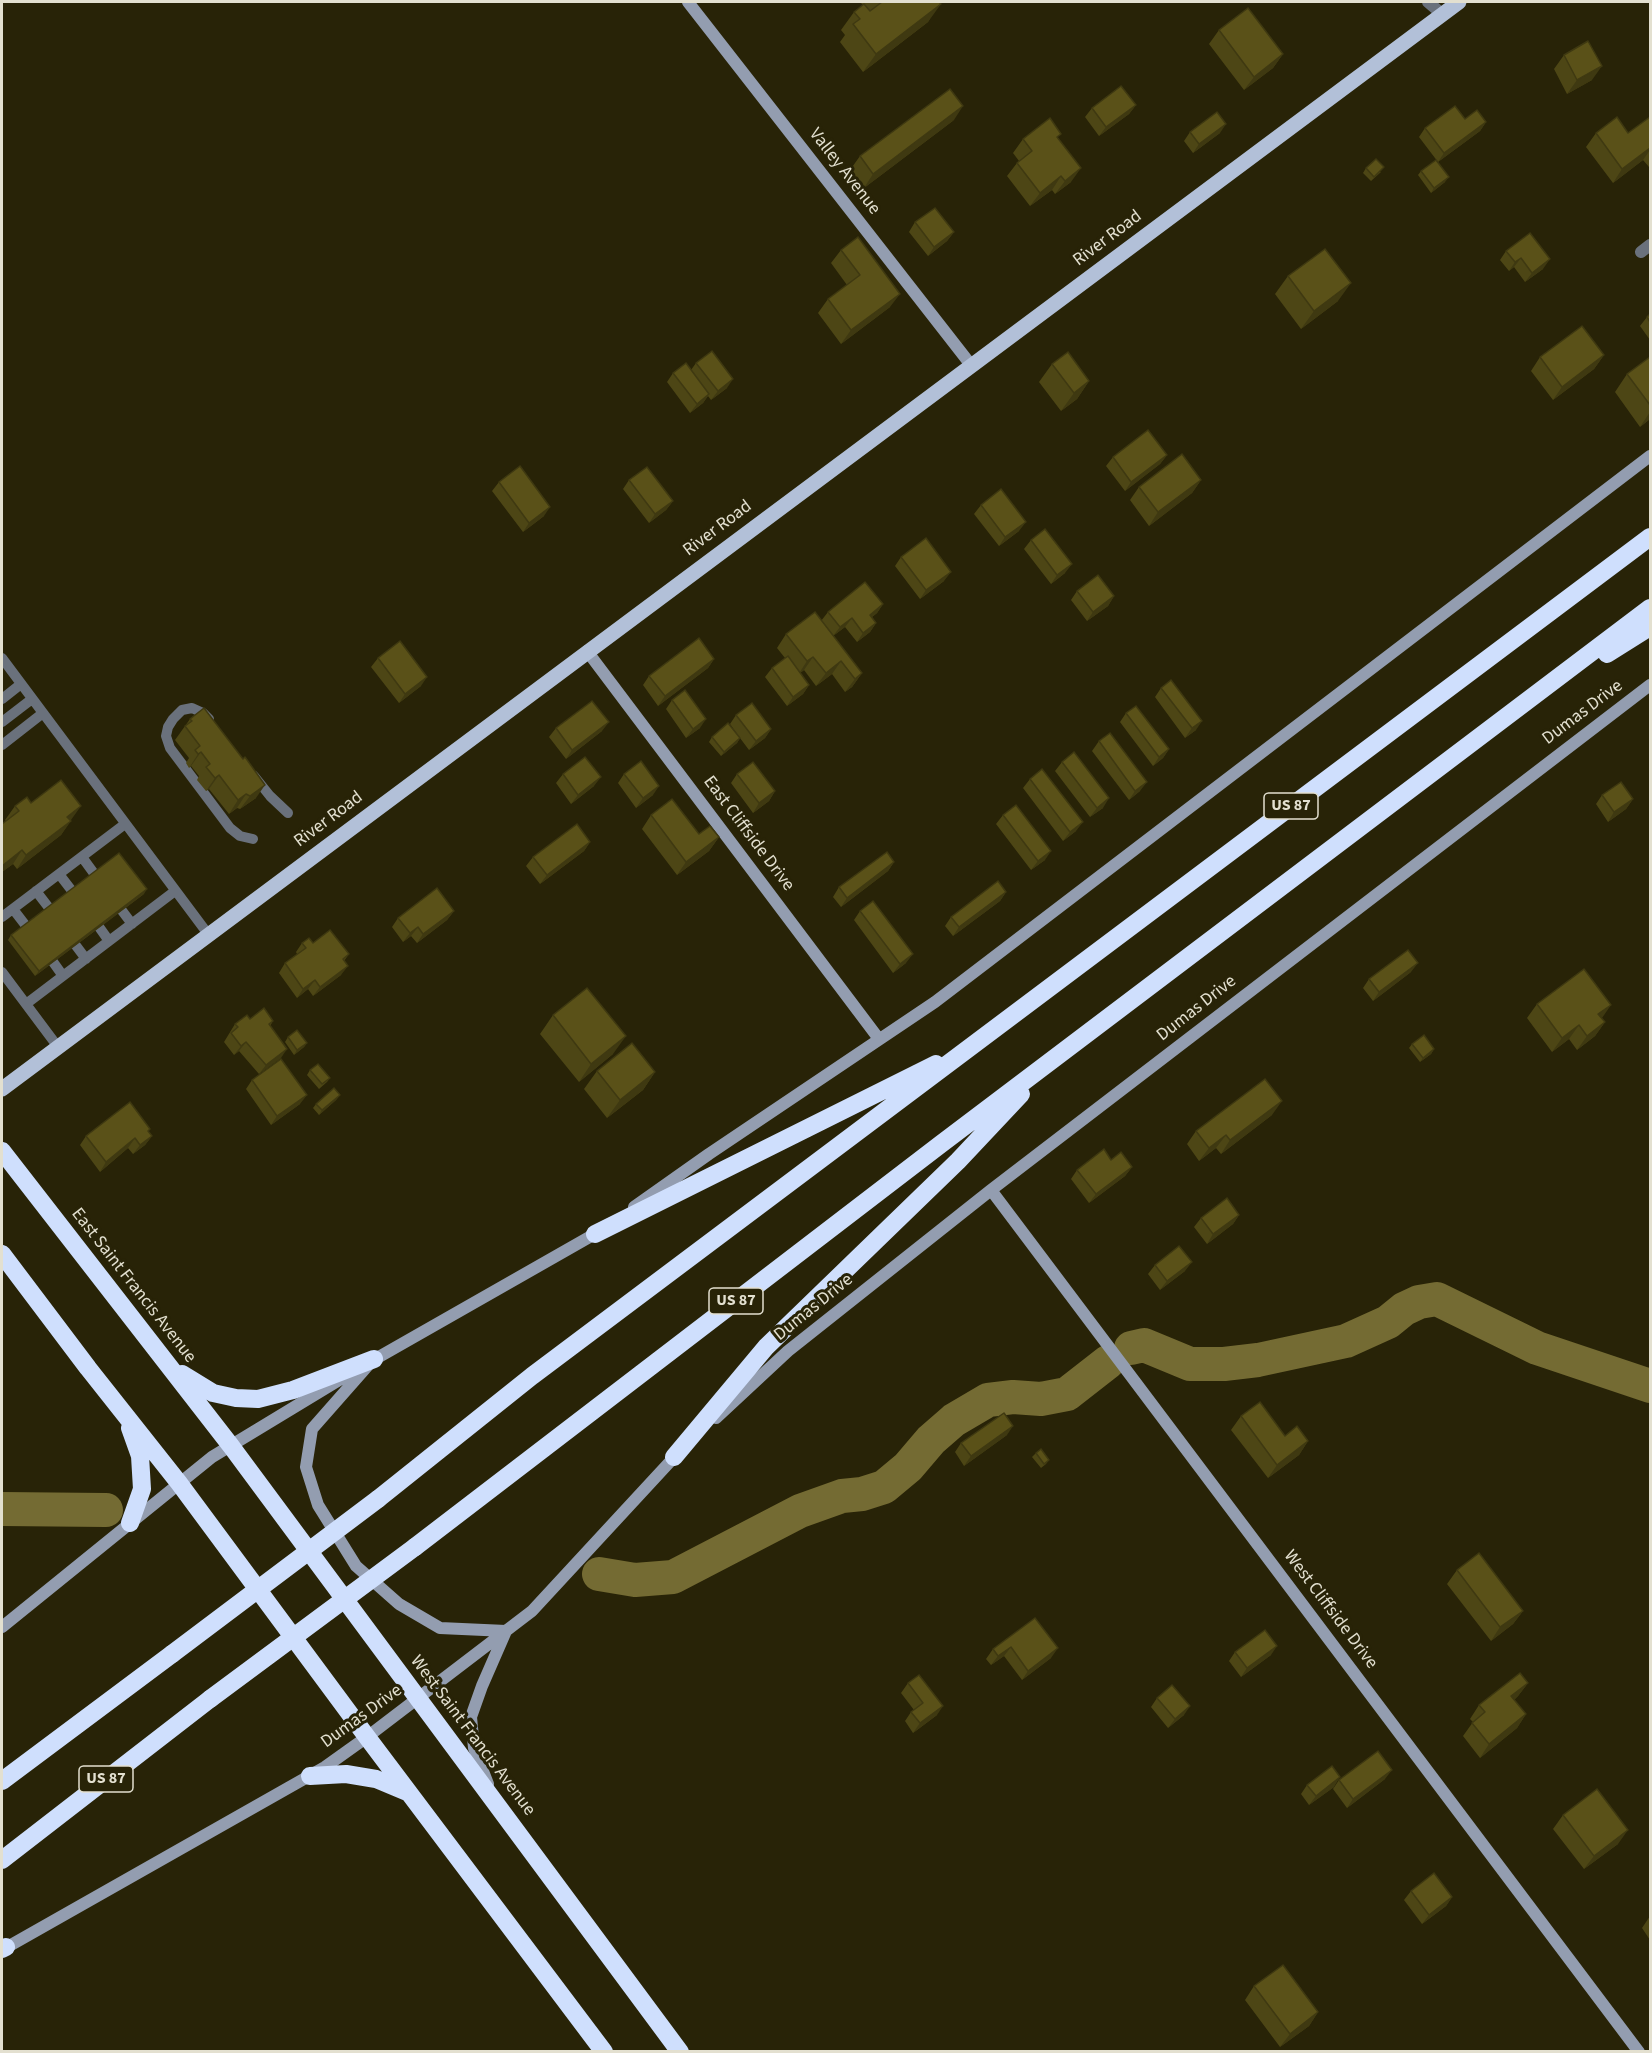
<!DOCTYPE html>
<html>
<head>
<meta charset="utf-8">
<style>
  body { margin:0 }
  #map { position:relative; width:1652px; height:2053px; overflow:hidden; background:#282307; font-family:"Source Sans 3",sans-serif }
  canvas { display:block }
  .frame { position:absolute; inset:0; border:3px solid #e3e0d0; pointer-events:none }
</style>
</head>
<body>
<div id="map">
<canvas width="1652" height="2053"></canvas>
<div class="frame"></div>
</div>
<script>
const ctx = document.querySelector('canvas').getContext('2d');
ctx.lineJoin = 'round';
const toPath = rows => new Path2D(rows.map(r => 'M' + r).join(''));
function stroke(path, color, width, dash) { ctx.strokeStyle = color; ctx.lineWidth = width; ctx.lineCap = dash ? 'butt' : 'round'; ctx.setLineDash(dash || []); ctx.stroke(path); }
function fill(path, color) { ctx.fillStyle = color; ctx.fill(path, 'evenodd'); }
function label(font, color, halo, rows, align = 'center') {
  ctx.font = font + ' "Source Sans 3",sans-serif'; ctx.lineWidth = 6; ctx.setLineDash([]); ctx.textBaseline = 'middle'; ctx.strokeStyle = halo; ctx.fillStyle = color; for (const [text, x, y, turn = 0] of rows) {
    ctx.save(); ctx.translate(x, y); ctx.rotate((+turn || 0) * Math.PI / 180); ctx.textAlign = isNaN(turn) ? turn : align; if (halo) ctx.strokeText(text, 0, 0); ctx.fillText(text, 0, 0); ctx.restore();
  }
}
const river = toPath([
  [1131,1348,1144,1345,1190,1364,1224,1364,1258,1360,1346,1341,1388,1322,1404,1309,1419,1302,1437,1299,1537,1348,1650,1386],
  [2,1509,106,1510],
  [599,1574,635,1580,673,1577,800,1511,842,1496,862,1494,884,1487,908,1467,931,1440,954,1420,988,1400,1013,1397,1041,1399,1067,1394,1108,1362]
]);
const lane = toPath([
  [2,658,208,934],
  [2,699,21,684],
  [209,719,203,713,192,708,182,710,173,719,168,727,166,736,170,748,230,828,240,836,253,839],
  [2,722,32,699],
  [2,745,43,713],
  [254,776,270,796,288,813],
  [82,857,101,883],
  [59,874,79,900],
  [36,891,56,917],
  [114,900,132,924],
  [13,909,33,935],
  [2,917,125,824],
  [92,917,109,941],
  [68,935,86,959],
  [46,952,63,976],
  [2,972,58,1047],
  [26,1004,175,891]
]);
const street = toPath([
  [1428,2,1442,14],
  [1641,252,1650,245]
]);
const secondary = toPath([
  [688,2,971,365],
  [587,651,879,1039],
  [991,1190,1639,2052],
  [634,1207,709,1154,935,1002,1650,456],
  [370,1362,600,1231],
  [371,1362,312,1429,306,1467,318,1505,356,1566,399,1604,440,1628,506,1631,482,1686,471,1717,474,1748,488,1784],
  [716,1418,788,1351,991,1190,1650,685],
  [2,1627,212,1457,344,1377],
  [2,1950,325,1767,367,1737,532,1611,679,1452]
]);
const primary = toPath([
  [2,1089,1459,2]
]);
const highway = toPath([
  [1607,654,1650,627],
  [2,1151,231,1446,680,2052],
  [595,1234,936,1064],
  [2,1254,88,1368,179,1483,367,1737,604,2052],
  [182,1374,213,1393,236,1398,258,1399,293,1390,374,1359],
  [130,1428,140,1456,142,1489,130,1523],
  [674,1457,766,1347,958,1161,1021,1094],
  [378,1499,532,1376,1650,537],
  [415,1547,941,1144,1650,608],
  [310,1776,346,1774,376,1779,407,1792],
  [2,1781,172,1654],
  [2,1860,210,1699],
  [2,1949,6,1947]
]);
const highwayBridge = toPath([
  [172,1654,378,1499],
  [210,1699,415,1547]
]);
const wall = toPath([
  [860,2,939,2,928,22,863,72,840,42,845,35,841,30,854,12,863,5],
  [1219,30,1283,54,1273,68,1244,90,1209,44],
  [1564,55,1592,80,1567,94,1554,69],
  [1136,105,1129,114,1099,136,1085,117,1092,108],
  [1650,117,1650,166,1649,167,1643,160,1613,183,1586,147,1596,133,1628,133],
  [1465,119,1486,122,1480,131,1438,162,1419,137,1425,128],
  [954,120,864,188,850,170,860,156],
  [1190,132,1220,133,1193,153,1184,141],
  [1058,138,1071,182,1055,194,1052,190,1030,206,1007,176,1017,163,1019,161,1013,153,1023,139],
  [1366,168,1381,172,1371,181,1363,173],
  [1421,171,1445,182,1431,193,1418,175],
  [915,222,954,232,947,241,928,256,909,232],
  [841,250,890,307,841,344,818,313,828,299,847,285,831,263],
  [1506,251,1543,269,1525,282,1514,267,1509,271,1500,260],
  [1288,276,1338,301,1301,329,1275,294],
  [1650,314,1650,340,1640,326,1647,317],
  [1604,355,1594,369,1553,400,1531,371,1540,357],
  [1650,357,1650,419,1640,427,1615,392,1627,374],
  [696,363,727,388,711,400,708,396,703,403,690,413,667,382,673,373,691,370],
  [1052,364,1089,381,1077,399,1061,411,1039,382],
  [1167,455,1160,464,1125,491,1106,466,1113,457],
  [629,480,673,501,666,510,649,523,623,489],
  [1201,480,1192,493,1149,526,1130,500,1139,487],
  [499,482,544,516,523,532,492,491],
  [981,505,1019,531,999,546,974,514],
  [1031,540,1065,573,1051,584,1024,549],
  [901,557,944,581,920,599,895,566],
  [1077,591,1114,596,1108,606,1087,621,1071,600],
  [883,604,877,613,872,617,876,623,870,632,857,642,845,627,833,636,862,673,852,687,845,692,832,674,816,686,804,670,800,673,809,685,803,694,787,706,765,677,772,668,785,658,777,648,786,634,821,621,828,612],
  [378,658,421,686,399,703,371,667],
  [714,659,708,668,658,706,643,685,649,676],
  [1161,688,1196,730,1185,738,1155,697],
  [672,700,700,728,686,738,666,709],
  [1126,713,1169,749,1163,758,1153,766,1120,722],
  [736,715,771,729,765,738,749,750,740,738,737,743,721,756,709,742,712,737,737,734,730,724],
  [190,719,256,798,240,809,237,808,229,814,209,789,206,791,197,780,199,776,191,766,189,768,186,763,189,758,175,740],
  [556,728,602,731,566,759,549,737],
  [1099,741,1140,791,1129,800,1092,751],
  [1062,762,1103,808,1090,817,1055,771],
  [563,774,594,786,571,804,556,783],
  [624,774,653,795,636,808,618,783],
  [737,774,775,791,769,801,753,813,731,783],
  [1030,779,1076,831,1063,841,1023,788],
  [1602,795,1633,799,1626,809,1608,822,1596,804],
  [31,803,71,820,61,835,17,869,13,864,2,872,2,824,6,821,5,820,15,806],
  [651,815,699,834,719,837,709,851,677,875,642,829],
  [1003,815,1045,860,1031,870,996,824],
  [590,842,584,851,540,884,526,866,533,857],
  [894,862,888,871,841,907,833,897,839,887],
  [1006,892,1000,901,953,936,945,926,951,917],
  [144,894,35,976,8,940,11,935],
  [454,911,447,920,417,943,411,936,403,942,392,927,398,918],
  [860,911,906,963,893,973,854,920],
  [302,943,313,943,349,954,344,961,341,975,313,996,308,989,297,998,279,973,285,963,297,954,296,952],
  [1411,972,1373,1001,1363,988,1369,979],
  [1537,1004,1601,1018,1605,1022,1595,1036,1577,1050,1569,1039,1552,1052,1527,1018],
  [553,1015,613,1054,579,1082,540,1034],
  [250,1019,273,1021,270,1026,281,1058,259,1074,239,1051,234,1055,224,1042,235,1024],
  [288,1037,307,1043,304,1047,294,1055,285,1042],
  [1412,1044,1434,1049,1431,1054,1420,1062,1409,1048],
  [310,1070,330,1078,327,1082,319,1089,307,1075],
  [597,1071,655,1072,643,1090,607,1118,584,1089],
  [252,1080,300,1104,271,1125,246,1089],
  [340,1095,336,1100,319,1115,313,1108,316,1104],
  [1272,1115,1221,1154,1216,1148,1199,1161,1187,1144,1196,1131],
  [148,1132,152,1136,145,1145,133,1154,128,1148,100,1172,80,1145,86,1136],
  [1111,1160,1132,1167,1125,1176,1089,1203,1071,1179,1077,1170],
  [1239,1215,1233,1224,1207,1244,1194,1227,1201,1218],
  [1155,1265,1185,1271,1160,1290,1148,1274],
  [1241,1416,1285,1436,1308,1441,1299,1455,1268,1478,1231,1430],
  [1007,1435,964,1466,955,1452,961,1443],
  [1036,1453,1049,1460,1046,1464,1041,1468,1032,1457],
  [1457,1570,1523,1611,1513,1624,1491,1641,1447,1584],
  [1035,1618,1051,1658,1022,1680,1004,1656,991,1665,986,1659,993,1649],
  [1235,1652,1271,1655,1241,1677,1229,1661],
  [908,1683,937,1715,913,1733,905,1721,911,1712,914,1710,901,1693],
  [1528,1683,1518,1696,1514,1700,1526,1714,1517,1728,1480,1758,1463,1736,1473,1722,1470,1719,1479,1705],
  [1157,1698,1184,1715,1168,1728,1151,1707],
  [1385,1779,1347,1808,1333,1789,1339,1780],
  [1307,1785,1334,1787,1309,1805,1301,1794],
  [1563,1815,1618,1844,1584,1869,1553,1829],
  [1411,1891,1452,1897,1446,1906,1422,1924,1404,1900],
  [1650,1916,1650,1940,1642,1928],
  [1254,1986,1318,2012,1309,2026,1280,2047,1245,2000]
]);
const shadedWall = toPath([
  [941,4,928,22,863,72,876,54],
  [1283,54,1273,68,1244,90,1254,77],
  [1602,66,1592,80,1567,94,1577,80],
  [1136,105,1129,114,1099,136,1106,127],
  [963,106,954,120,864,188,873,174],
  [1486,122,1480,131,1438,162,1444,153],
  [1226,124,1220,133,1193,153,1199,144],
  [1650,148,1650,150,1643,160,1613,183,1622,169],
  [1081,168,1071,182,1055,194,1065,181],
  [1061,176,1052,190,1030,206,1040,193],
  [1449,177,1445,182,1431,193,1434,188],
  [954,232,947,241,928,256,934,247],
  [1521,258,1514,267,1509,271,1515,262],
  [1550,259,1543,269,1525,282,1532,273],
  [1351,283,1338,301,1301,329,1314,311],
  [900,294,890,307,841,344,851,330],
  [1604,355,1594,369,1553,400,1562,387],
  [733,379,727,388,711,400,718,391],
  [1089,381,1077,399,1061,411,1074,393],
  [709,394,703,403,690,413,697,404],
  [1650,412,1650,419,1640,427],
  [1167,455,1160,464,1125,491,1131,482],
  [1201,480,1192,493,1149,526,1158,512],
  [673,501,666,510,649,523,655,514],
  [550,507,544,516,523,532,529,523],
  [1026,522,1019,531,999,546,1005,537],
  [1072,564,1065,573,1051,584,1057,575],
  [951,572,944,581,920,599,926,590],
  [1114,596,1108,606,1087,621,1093,612],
  [883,604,877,613,863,624,870,615],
  [852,618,845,627,833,636,840,627],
  [876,623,870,632,857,642,863,633],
  [813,657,804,670,798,675,807,661],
  [714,659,708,668,658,706,665,696],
  [841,661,832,674,816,686,826,673],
  [862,673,852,687,845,692,855,679],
  [427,677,421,686,399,703,405,694],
  [809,685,803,694,787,706,793,697],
  [706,719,700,728,686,738,693,729],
  [1202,721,1196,730,1185,738,1192,728],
  [609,722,602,731,566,759,572,750],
  [771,729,765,738,749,750,756,741],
  [740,738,737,743,721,756,724,752],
  [1169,749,1163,758,1153,766,1159,757],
  [201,752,191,766,189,768,198,754],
  [219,775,209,789,206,791,215,778],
  [601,777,594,786,571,804,578,795],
  [1147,782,1140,791,1129,800,1135,791],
  [265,785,256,798,240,809,250,796],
  [659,786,653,795,636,808,643,798],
  [775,791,769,801,753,813,759,803],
  [246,794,237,808,229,814,238,800],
  [1109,798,1103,808,1090,817,1097,808],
  [1633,799,1626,809,1608,822,1614,812],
  [81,806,71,820,58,831,67,817],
  [71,821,61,835,17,869,26,855],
  [1083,822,1076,831,1063,841,1070,832],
  [719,837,709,851,677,875,686,862],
  [590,842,584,851,540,884,547,875],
  [22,850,13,864,2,872,2,866],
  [1051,851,1045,860,1031,870,1038,861],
  [894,862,888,871,841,907,847,898],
  [147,889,144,894,35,976,39,971],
  [1006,892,1000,901,953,936,959,927],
  [454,911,447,920,417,943,423,934],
  [418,927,411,936,403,942,410,933],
  [913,954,906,963,893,973,900,964],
  [1418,963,1411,972,1373,1001,1379,992],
  [348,966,341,975,313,996,320,987],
  [315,980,308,989,297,998,303,989],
  [1611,1005,1602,1018,1598,1014],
  [1605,1022,1595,1036,1577,1050,1587,1036],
  [1579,1025,1569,1039,1552,1052,1562,1038],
  [626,1036,613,1054,579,1082,591,1064],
  [246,1042,239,1051,234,1055,241,1046],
  [307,1043,304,1047,294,1055,297,1050],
  [287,1049,281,1058,259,1074,266,1065],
  [1434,1049,1431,1054,1420,1062,1423,1058],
  [655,1072,643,1090,607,1118,620,1100],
  [307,1095,300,1104,271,1125,277,1116],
  [340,1095,336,1100,319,1115,322,1110],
  [1282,1101,1272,1115,1221,1154,1230,1140],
  [1226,1135,1216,1148,1199,1161,1209,1148],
  [152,1136,145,1145,133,1154,140,1145],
  [135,1138,128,1148,100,1172,106,1162],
  [1132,1167,1125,1176,1089,1203,1096,1194],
  [1239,1215,1233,1224,1207,1244,1213,1234],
  [1192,1262,1185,1271,1160,1290,1167,1281],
  [1013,1426,1007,1435,964,1466,971,1456],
  [1308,1441,1299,1455,1268,1478,1277,1465],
  [1523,1611,1513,1624,1491,1641,1500,1627],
  [1277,1646,1271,1655,1241,1677,1247,1668],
  [1011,1647,1004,1656,991,1665,998,1656],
  [1058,1648,1051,1658,1022,1680,1028,1671],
  [1528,1683,1518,1696,1502,1710,1511,1696],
  [943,1706,937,1715,913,1733,920,1723],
  [1190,1706,1184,1715,1168,1728,1175,1719],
  [1526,1714,1517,1728,1480,1758,1489,1744],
  [1392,1770,1385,1779,1347,1808,1353,1799],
  [1340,1777,1334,1787,1309,1805,1316,1796],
  [1628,1830,1618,1844,1584,1869,1594,1856],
  [1452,1897,1446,1906,1422,1924,1429,1915],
  [1318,2012,1309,2026,1280,2047,1290,2034]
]);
const building = toPath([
  [882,2,939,2,941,4,876,54,853,24,860,19,854,12,864,4,870,11,882,2],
  [1248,8,1283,54,1254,77,1219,30,1248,8],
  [1588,41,1602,66,1577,80,1564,55,1588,41],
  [1121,86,1136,105,1106,127,1092,108,1121,86],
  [950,89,963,106,873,174,860,156,950,89],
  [1455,106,1465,119,1477,110,1486,122,1444,153,1425,128,1455,106],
  [1217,112,1226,124,1199,144,1190,132,1217,112],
  [1617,117,1628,133,1650,117,1650,148,1622,169,1596,133,1617,117],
  [1050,118,1061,134,1057,137,1081,168,1065,181,1061,176,1040,193,1017,163,1032,151,1023,139,1050,118],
  [1376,159,1384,167,1374,177,1366,168,1376,159],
  [1436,160,1449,177,1434,188,1421,171,1436,160],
  [935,208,954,232,934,247,915,222,935,208],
  [1530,233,1550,259,1532,273,1521,258,1515,262,1506,251,1530,233],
  [858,237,900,294,851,330,828,299,860,275,841,250,858,237],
  [1325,249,1351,283,1314,311,1288,276,1325,249],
  [1650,314,1650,322,1647,317,1650,314],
  [1582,326,1604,355,1562,387,1540,357,1582,326],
  [712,351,733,379,718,391,696,363,712,351],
  [1068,352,1089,381,1074,393,1052,364,1068,352],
  [1650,357,1650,405,1627,374,1650,357],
  [686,363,709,394,697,404,673,373,686,363],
  [1148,430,1167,455,1131,482,1113,457,1148,430],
  [1182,454,1201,480,1158,512,1139,487,1182,454],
  [520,466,550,507,529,523,499,482,520,466],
  [647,467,673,501,655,514,629,480,647,467],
  [1001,489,1026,522,1005,537,981,505,1001,489],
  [1045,529,1072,564,1057,575,1031,540,1045,529],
  [926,538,951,572,926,590,901,557,926,538],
  [1098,575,1114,596,1093,612,1077,591,1098,575],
  [865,582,883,604,870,615,876,623,863,633,852,618,840,627,828,612,865,582],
  [815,612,862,673,855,679,841,661,826,673,813,657,807,661,786,634,815,612],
  [699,638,714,659,665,696,649,676,699,638],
  [400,641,427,677,405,694,378,658,400,641],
  [788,656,809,685,793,697,772,668,788,656],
  [1171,680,1202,721,1192,728,1161,688,1171,680],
  [685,690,706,719,693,729,672,700,685,690],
  [592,701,609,722,572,750,556,728,592,701],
  [752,703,771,729,756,741,736,715,752,703],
  [1136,706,1169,749,1159,757,1126,713,1136,706],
  [204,708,243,759,245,757,265,785,250,796,246,794,238,800,219,775,215,778,206,767,210,764,201,752,198,754,195,750,200,746,185,726,192,721,190,719,204,708],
  [728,723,740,738,724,752,712,737,728,723],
  [1110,733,1147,782,1135,791,1099,741,1110,733],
  [1074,752,1109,798,1097,808,1062,762,1074,752],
  [585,757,601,777,578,795,563,774,585,757],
  [641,761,659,786,643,798,624,774,641,761],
  [753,762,775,791,759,803,737,774,753,762],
  [1042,769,1083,822,1070,832,1030,779,1042,769],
  [61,780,81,806,67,817,71,821,26,855,22,850,2,866,2,824,19,811,15,806,27,797,31,803,61,780],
  [1621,782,1633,799,1614,812,1602,795,1621,782],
  [672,799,699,834,710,826,719,837,686,862,651,815,672,799],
  [1016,805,1051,851,1038,861,1003,815,1016,805],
  [577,824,590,842,547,875,533,857,577,824],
  [887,852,894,862,847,898,839,887,887,852],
  [119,853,147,889,39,971,11,935,119,853],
  [998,881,1006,892,959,927,951,917,998,881],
  [437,888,454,911,423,934,418,927,410,933,398,918,437,888],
  [873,901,913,954,900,964,860,911,873,901],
  [330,930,349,954,343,959,348,966,320,987,315,980,303,989,285,963,306,948,302,943,309,938,313,943,330,930],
  [1408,950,1418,963,1379,992,1369,979,1408,950],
  [1584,969,1611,1005,1598,1014,1605,1022,1587,1036,1579,1025,1562,1038,1537,1004,1584,969],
  [587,988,626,1036,591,1064,553,1015,587,988],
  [264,1008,273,1021,269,1024,287,1049,266,1065,246,1042,241,1046,231,1033,238,1027,235,1024,247,1015,250,1019,264,1008],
  [297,1030,307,1043,297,1050,288,1037,297,1030],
  [1424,1035,1434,1049,1423,1058,1412,1044,1424,1035],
  [632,1043,655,1072,620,1100,597,1071,632,1043],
  [281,1059,307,1095,277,1116,252,1080,281,1059],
  [318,1064,330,1078,322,1084,310,1070,318,1064],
  [1265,1079,1282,1101,1230,1140,1226,1135,1209,1148,1196,1131,1265,1079],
  [334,1088,340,1095,322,1110,316,1104,334,1088],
  [130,1102,150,1129,148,1131,152,1136,140,1145,135,1138,106,1162,86,1136,130,1102],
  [1104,1149,1111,1160,1121,1152,1132,1167,1096,1194,1077,1170,1104,1149],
  [1227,1198,1239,1215,1213,1234,1201,1218,1227,1198],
  [1179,1246,1192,1262,1167,1281,1155,1265,1179,1246],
  [1260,1402,1285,1436,1297,1426,1308,1441,1277,1465,1241,1416,1260,1402],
  [1004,1413,1013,1426,971,1456,961,1443,1004,1413],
  [1041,1449,1049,1460,1044,1464,1036,1453,1041,1449],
  [1479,1553,1523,1611,1500,1627,1457,1570,1479,1553],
  [1035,1618,1058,1648,1028,1671,1011,1647,998,1656,993,1649,1035,1618],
  [1265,1630,1277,1646,1247,1668,1235,1652,1265,1630],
  [1520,1673,1528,1683,1511,1696,1526,1714,1489,1744,1472,1723,1485,1712,1479,1705,1520,1673],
  [919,1675,943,1706,920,1723,911,1712,923,1703,908,1683,919,1675],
  [1172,1685,1190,1706,1175,1719,1157,1698,1172,1685],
  [1378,1751,1392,1770,1353,1799,1339,1780,1378,1751],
  [1332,1766,1340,1777,1316,1796,1307,1785,1332,1766],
  [1597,1789,1628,1830,1594,1856,1563,1815,1597,1789],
  [1434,1873,1452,1897,1429,1915,1411,1891,1434,1873],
  [1283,1965,1318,2012,1290,2034,1254,1986,1283,1965]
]);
const shields = [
  [1291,806,54],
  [736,1301,54],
  [106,1779,54]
];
const shieldNames = [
  ["US 87",1291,806],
  ["US 87",736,1301],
  ["US 87",106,1779]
];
const streetNames = [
  ["Valley Avenue",844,172,52],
  ["River Road",1108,239,-37],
  ["River Road",718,529,-37],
  ["Dumas Drive",1583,713,-37],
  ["River Road",329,820,-37],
  ["East Cliffside Drive",748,834,53],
  ["Dumas Drive",1197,1009,-38],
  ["East Saint Francis Avenue",133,1286,52],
  ["Dumas Drive",814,1308,-39],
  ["West Cliffside Drive",1330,1610,53],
  ["Dumas Drive",362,1717,-36],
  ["West Saint Francis Avenue",472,1736,53]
];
stroke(river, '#746b33', 34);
stroke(lane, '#6a717c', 10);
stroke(street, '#6a717c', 12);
stroke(secondary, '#939db0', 12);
stroke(primary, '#b2c0d8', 15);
stroke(highway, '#cfdffd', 18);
stroke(highwayBridge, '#cfdffd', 18);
fill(wall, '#4d4615');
fill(shadedWall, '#3f3911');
fill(building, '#5a5118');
stroke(building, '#3f3911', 1.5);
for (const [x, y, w] of shields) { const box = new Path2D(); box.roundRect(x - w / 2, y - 13, w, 26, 4.5); ctx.fillStyle = '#282307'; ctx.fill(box); stroke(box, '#e3e0d0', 1.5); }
label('bold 16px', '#e3e0d0', null, shieldNames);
label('18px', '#e3e0d0', '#282307', streetNames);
</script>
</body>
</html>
